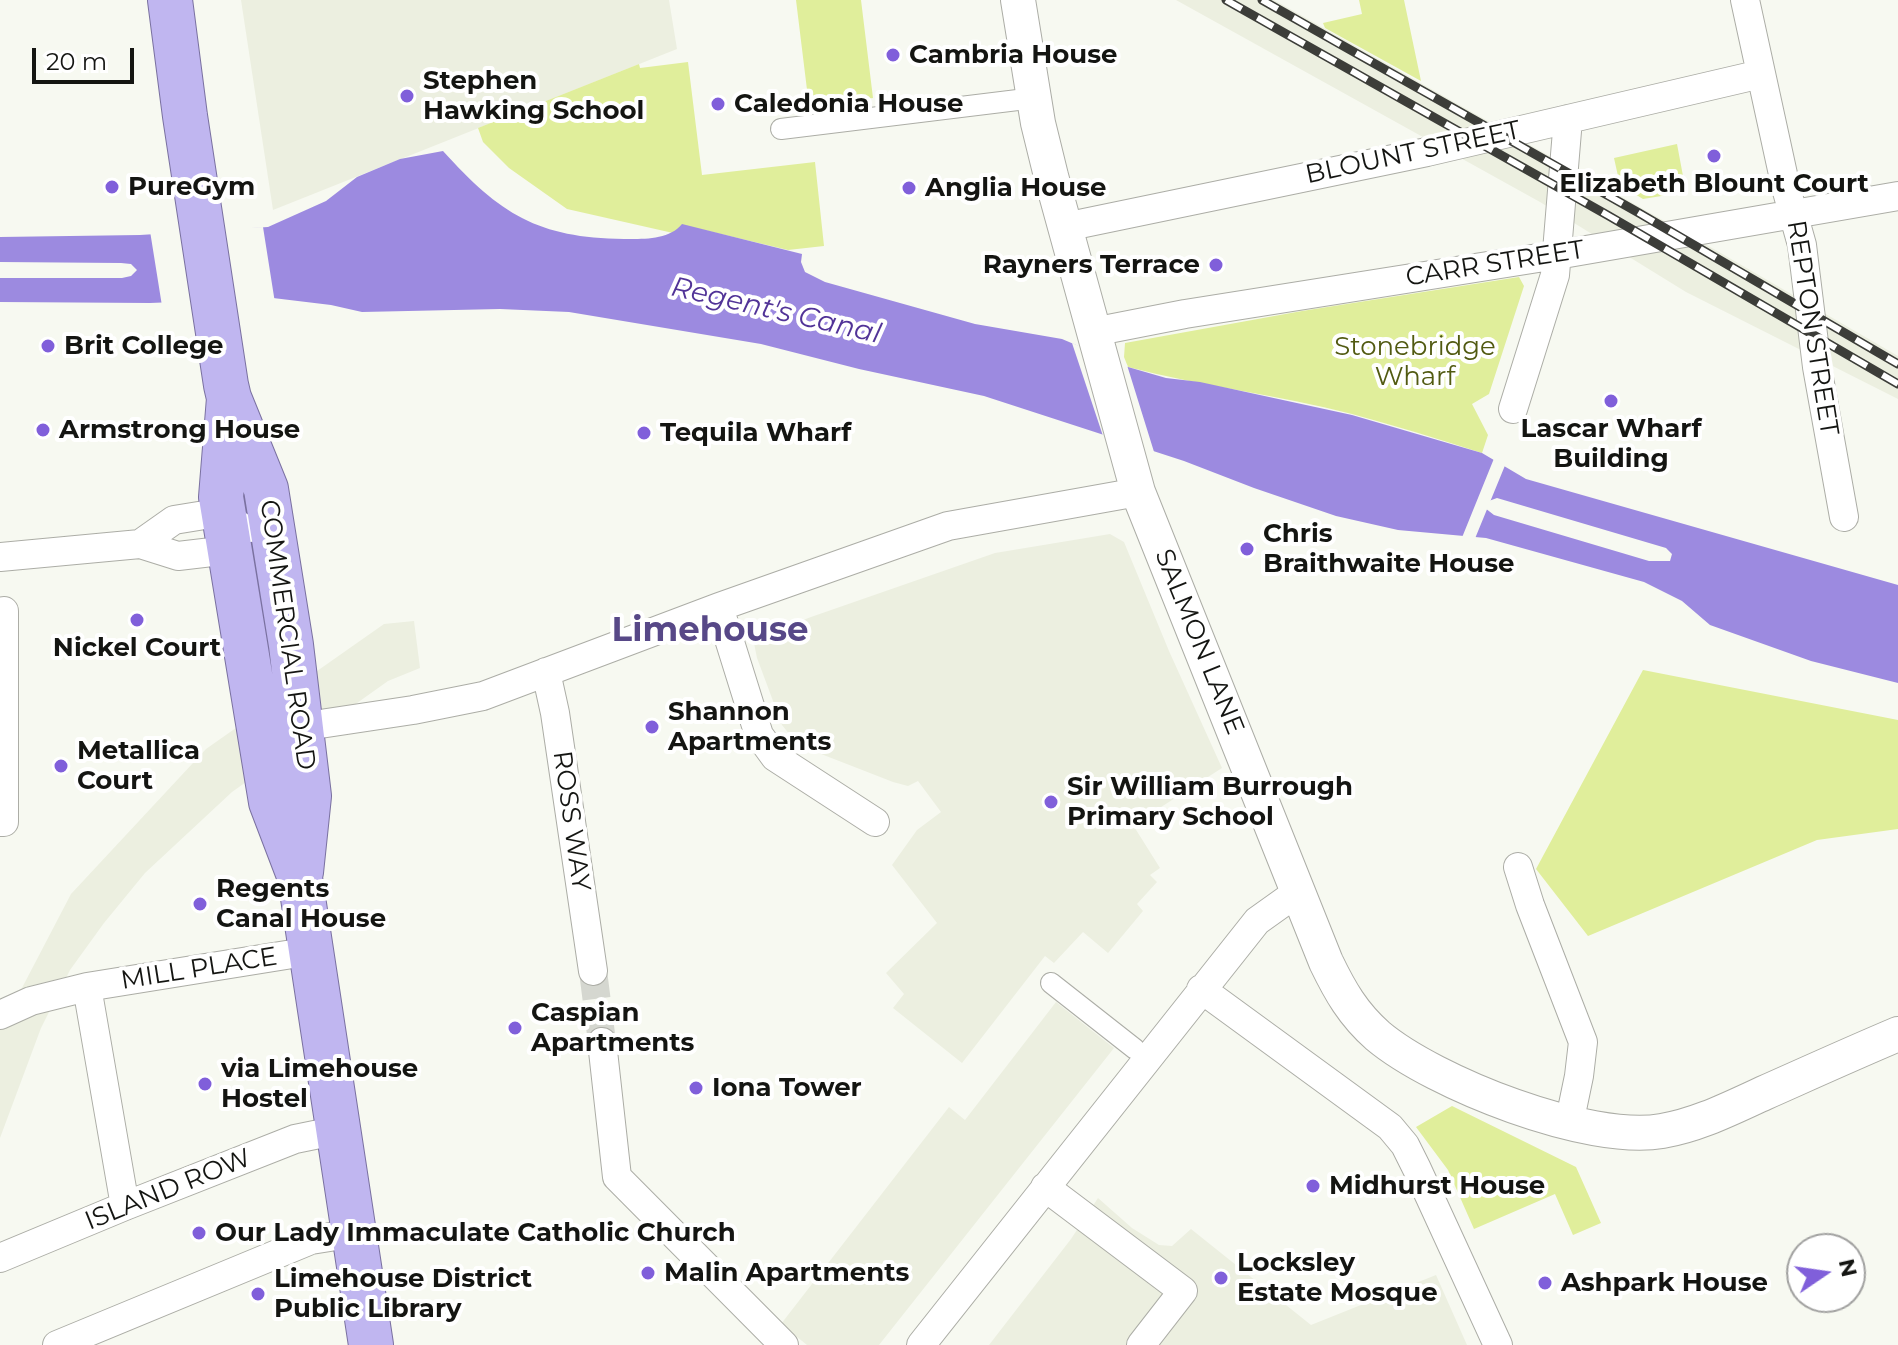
<!DOCTYPE html>
<style>
body{margin:0}
#map{position:relative;width:1898px;height:1345px;overflow:hidden;background:#f7f9f1;font-family:Montserrat,sans-serif}
canvas{display:block}
.north{position:absolute;left:1786px;top:1233px;width:80px;height:80px;box-sizing:border-box;background:#fff;border:2px solid #a1a1a0;border-radius:50%;rotate:77deg;font-size:22px;font-weight:700;line-height:32px;text-align:center;color:#141512}
.north::after{content:'';display:block;margin:auto;width:28px;height:36px;background:#805fda;clip-path:polygon(50% 0,100% 100%,50% 72%,0 100%)}
.scale{position:absolute;left:32px;top:48px;width:102px;height:36px;box-sizing:border-box;border:4px solid #141512;border-top:0;padding-left:10px;font-size:24px;line-height:28px;white-space:nowrap;color:#141512;-webkit-text-stroke:6px #fff;paint-order:stroke}
</style>
<div id="map">
<canvas width="1898" height="1345"></canvas>
<div class="north">N</div>
<div class="scale">20 m</div>
</div>
<script>
const g = document.querySelector('canvas').getContext('2d');
g.lineJoin = 'round';
function paint(path, color) {
  g.fillStyle = color;
  g.fill(path, 'evenodd');
}
function strokePath(path, color, width, dash) {
  g.strokeStyle = color;
  g.lineWidth = width;
  g.lineCap = dash ? 'butt' : 'round';
  g.setLineDash(dash || []);
  g.stroke(path);
}
function write(font, color, halo, rows, align = 'center') {
  g.font = font + ' Montserrat,sans-serif';
  g.lineWidth = 8;
  g.setLineDash([]);
  g.textBaseline = 'middle';
  g.strokeStyle = halo;
  g.fillStyle = color;
  for (const [text, x, y, turn = 0] of rows) {
    g.save();
    g.translate(x, y);
    g.rotate((+turn || 0) * Math.PI / 180);
    g.textAlign = isNaN(turn) ? turn : align;
    if (halo) g.strokeText(text, 0, 0);
    g.fillText(text, 0, 0);
    g.restore();
  }
}
const built = new Path2D(`
 M241 0H669L677 49 273 210Z
 M1176 0H1274L1719 252 1898 356V399L1686 292 1540 202Z
 M1110 534 1124 542 1169 651 1222 768 1133 825 1160 868 1150 875 1157 882 1137 904 1143 911 1108 953 1083 932 1054 963 1045 956 962 1063 893 1008 904 994 886 973 937 923 892 865 917 830 941 812 918 781 908 786 893 782 798 745 782 725 757 658 754 643 761 636 811 617 995 553Z
 M414 621 420 668 388 681 232 792 145 873 104 923 70 970 41 1028 0 1138V1030L71 894 206 749 384 624Z
 M1056 1002 1114 1048 879 1345H807L781 1324 949 1107 965 1120Z
 M1098 1198 1132 1228 1159 1245 1172 1246 1191 1229 1311 1325 1436 1275 1467 1345H989L1071 1239Z`);
const green = new Path2D(`
 M796 0H861L873 98 809 106Z
 M1359 0H1404L1421 81 1325 28 1323 23 1362 14Z
 M688 62 702 175 815 162 824 246 788 250 683 225 673 233 567 209 509 168 483 142 478 128 639 64 640 68Z
 M1677 144 1686 192 1643 199 1620 185 1614 158Z
 M1519 277 1524 286 1489 394 1472 404 1488 435 1482 453C1439 439 1396 426 1352 414 1278 395 1201 386 1128 367L1124 357 1125 343 1302 311Z
 M1643 670 1898 720V829L1817 840 1588 936 1536 869Z
 M1452 1106 1576 1167 1601 1223 1573 1235 1555 1194 1474 1229 1448 1170 1416 1127Z`);
const water = new Path2D(`
 M443 151C500 214 538 238 624 239 644 239 669 240 682 224L802 254 801 262 805 272 825 282 975 324 1062 339 1128 367 1166 378 1200 382 1352 415 1482 453 1526 479 1898 585V683L1811 661 1710 625 1682 601 1644 582 1486 538 1398 530 1336 516 1254 488 1184 461 984 396 859 369 761 344 569 312 500 309 362 312 331 305 273 298 150 303 0 302V278H122L131 276 137 270 131 264 121 263 0 262V237L140 235 268 227 326 201 357 177 400 159ZM1497 498 1666 548 1672 554 1670 561H1649L1494 515 1485 508 1486 502Z`);
const pier = new Path2D(`
 M263 227 275 303 162 306 150 231Z
 M1072 343 1127 365 1155 455 1104 439Z
 M1495 456 1506 463 1474 541 1461 540Z`);
const minorTunnel = new Path2D(`
 M593 971 602 1042`);
const pedestrian = new Path2D(`
 M781 129 1034 98
 M1051 983 1135 1049`);
const minor = new Path2D(`
 M1745 0 1786 188 1802 245 1817 367 1844 517
 M1065 227 1427 152 1761 74
 M1093 332 1185 314 1557 255 1898 196
 M1513 409 1555 275 1568 119
 M140 544 174 520 223 512 243 529 272 525
 M0 557 140 544 178 556 229 550
 M719 607 759 735 775 757 875 822
 M546 672 555 713 593 971
 M287 729 413 710 483 696 719 607 948 526 1138 492
 M0 822H4V611
 M1518 867 1530 905 1583 1042 1579 1076 1569 1124
 M1201 989 1390 1127 1405 1145 1417 1169 1498 1345
 M0 1015 31 1001 87 987
 M602 1042 617 1177 784 1345
 M1045 1187 1183 1291 1141 1345
 M125 1206 87 987 311 951
 M0 1258 125 1206 295 1139 339 1130
 M57 1345 311 1240 355 1233
 M921 1345 1257 921 1299 891`);
const tertiary = new Path2D(`
 M1018 0 1038 123 1051 176 1138 492 1326 962C1340 991 1353 1014 1378 1036 1434 1083 1589 1144 1662 1131 1698 1125 1731 1108 1764 1093 1809 1073 1853 1053 1898 1034`);
const trunk = new Path2D(`
 M170 0 185 116 226 385 229 398 266 489 291 645 309 796 301 872
 M229 398 221 497 271 802 300 878 371 1345`);
const rail = new Path2D(`
 M1226 0 1609 216 1898 384
 M1262 0 1639 213 1898 364`);
const markers = [
 [893,55,8,"#805fda"],
 [407,96,8,"#805fda"],
 [718,104,8,"#805fda"],
 [1714,156,8,"#805fda"],
 [112,187,8,"#805fda"],
 [909,188,8,"#805fda"],
 [1216,265,8,"#805fda"],
 [48,346,8,"#805fda"],
 [1611,401,8,"#805fda"],
 [43,430,8,"#805fda"],
 [644,433,8,"#805fda"],
 [1247,549,8,"#805fda"],
 [137,620,8,"#805fda"],
 [652,727,8,"#805fda"],
 [61,766,8,"#805fda"],
 [1051,802,8,"#805fda"],
 [200,904,8,"#805fda"],
 [515,1028,8,"#805fda"],
 [205,1084,8,"#805fda"],
 [696,1088,8,"#805fda"],
 [1313,1186,8,"#805fda"],
 [199,1233,8,"#805fda"],
 [648,1273,8,"#805fda"],
 [1221,1278,8,"#805fda"],
 [1545,1283,8,"#805fda"],
 [258,1294,8,"#805fda"]
];
const poiNames = [
 ["Cambria House",909,55],
 ["Stephen",423,81],
 ["Hawking School",423,111],
 ["Caledonia House",734,104],
 ["Elizabeth Blount Court",1714,184,"center"],
 ["PureGym",128,187],
 ["Anglia House",925,188],
 ["Rayners Terrace",1200,265,"right"],
 ["Brit College",64,346],
 ["Lascar Wharf",1611,429,"center"],
 ["Building",1611,459,"center"],
 ["Armstrong House",59,430],
 ["Tequila Wharf",660,433],
 ["Chris",1263,534],
 ["Braithwaite House",1263,564],
 ["Nickel Court",137,648,"center"],
 ["Shannon",668,712],
 ["Apartments",668,742],
 ["Metallica",77,751],
 ["Court",77,781],
 ["Sir William Burrough",1067,787],
 ["Primary School",1067,817],
 ["Regents",216,889],
 ["Canal House",216,919],
 ["Caspian",531,1013],
 ["Apartments",531,1043],
 ["via Limehouse",221,1069],
 ["Hostel",221,1099],
 ["Iona Tower",712,1088],
 ["Midhurst House",1329,1186],
 ["Our Lady Immaculate Catholic Church",215,1233],
 ["Locksley",1237,1263],
 ["Estate Mosque",1237,1293],
 ["Malin Apartments",664,1273],
 ["Limehouse District",274,1279],
 ["Public Library",274,1309],
 ["Ashpark House",1561,1283]
];
const streetNames = [
 ["BLOUNT STREET",1413,153,-12],
 ["CARR STREET",1495,264,-9],
 ["REPTON STREET",1812,328,81],
 ["COMMERCIAL ROAD",287,635,82],
 ["SALMON LANE",1199,642,68],
 ["ROSS WAY",571,821,82],
 ["MILL PLACE",199,969,-9],
 ["ISLAND ROW",168,1190,-22]
];
const parkNames = [
 ["Stonebridge",1415,347],
 ["Wharf",1415,377]
];
const waterNames = [
 ["Regent's Canal",776,311,13]
];
const districtNames = [
 ["Limehouse",710,631]
];
paint(built, '#ecefe0');
paint(green, '#e0ee9b');
paint(water, '#9c8ae0');
paint(pier, '#f7f9f1');
strokePath(minorTunnel, '#d5d7d0', 28, [28, 14]);
strokePath(pedestrian, '#acada6', 22);
strokePath(minor, '#acada6', 30);
strokePath(tertiary, '#acada6', 36);
strokePath(trunk, '#7a71a0', 46);
strokePath(pedestrian, '#fff', 20);
strokePath(minor, '#fff', 28);
strokePath(tertiary, '#fff', 34);
strokePath(trunk, '#c0b6f0', 44);
strokePath(rail, '#3c3d39', 9);
strokePath(rail, '#fff', 6, [18]);
for (const [x, y, r, color] of markers) {
  const dot = new Path2D();
  dot.arc(x, y, r, 0, 2 * Math.PI);
  g.fillStyle = color;
  g.fill(dot);
  strokePath(dot, '#fff', 3);
}
write('bold 26px', '#141512', '#fff', poiNames, 'left');
write('26px', '#141512', '#fff', streetNames);
write('26px', '#515a11', '#fff', parkNames);
write('italic 28px', '#513397', '#fff', waterNames);
write('bold 34px', '#574887', '#fff', districtNames);
</script>
